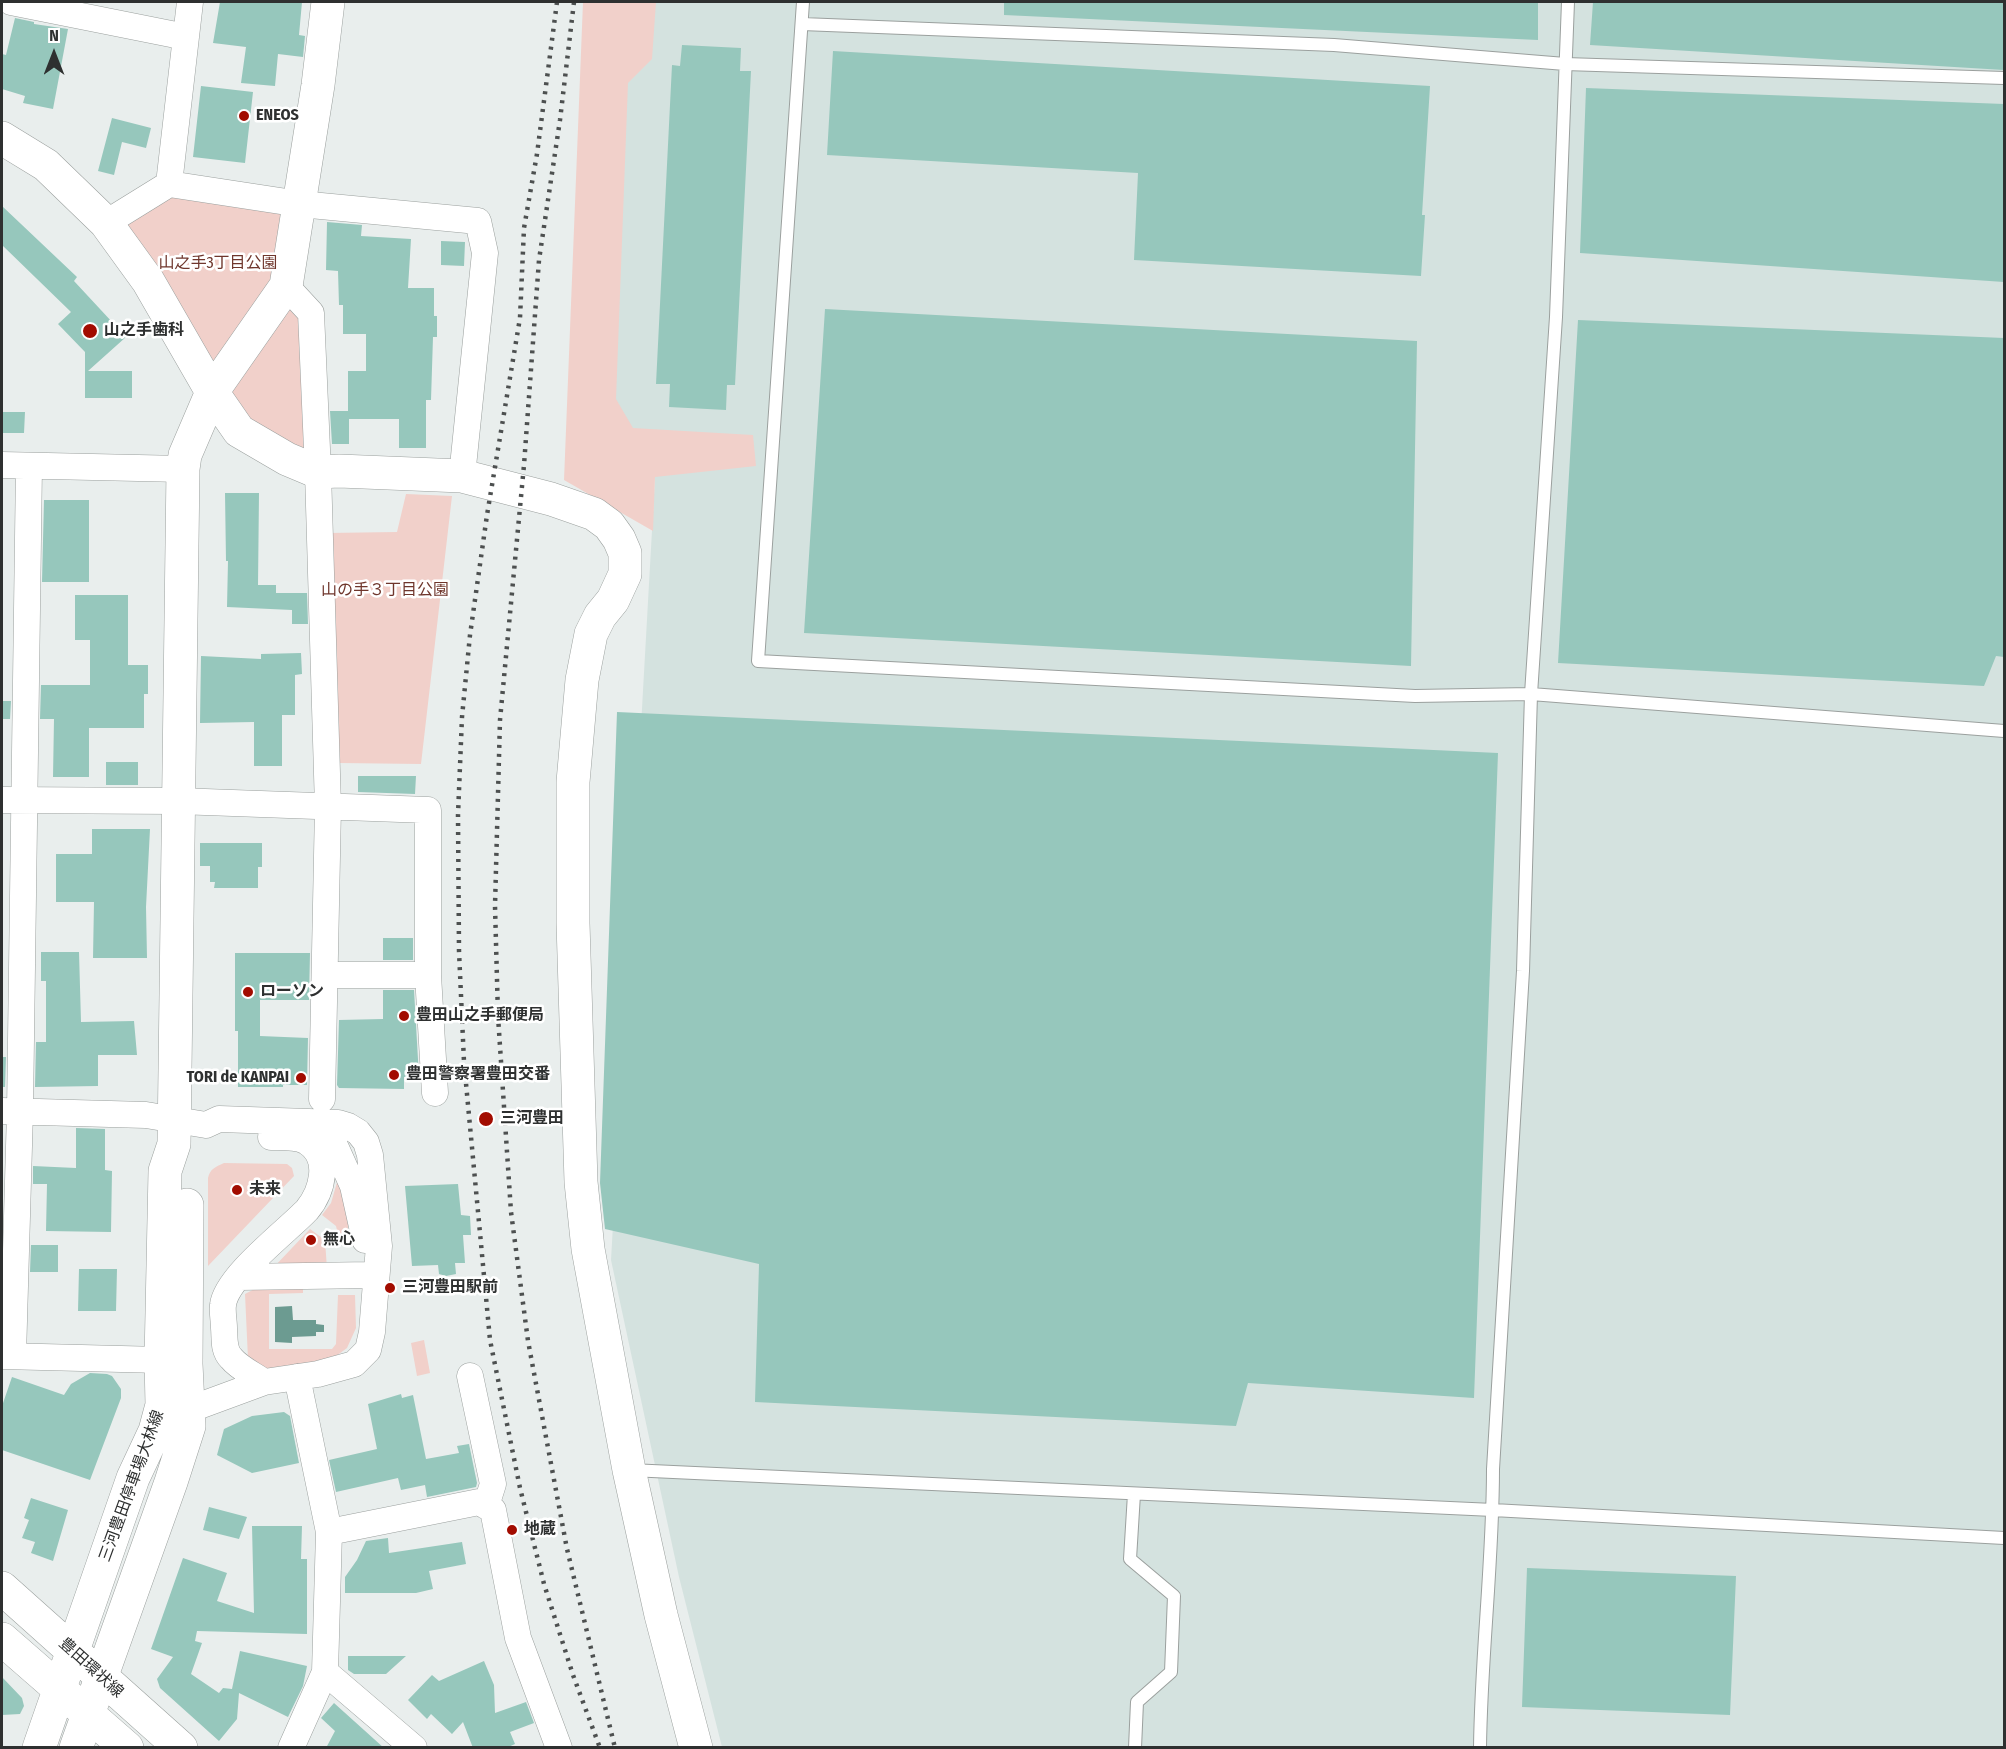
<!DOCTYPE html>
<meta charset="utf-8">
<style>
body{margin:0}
#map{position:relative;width:2006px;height:1749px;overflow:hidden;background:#e9eeed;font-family:"Fira Sans Condensed",sans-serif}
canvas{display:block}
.frame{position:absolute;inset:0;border:3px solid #2e3030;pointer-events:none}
.north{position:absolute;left:24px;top:24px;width:60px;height:60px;-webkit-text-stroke:4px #fff;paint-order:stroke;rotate:0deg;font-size:16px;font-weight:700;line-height:24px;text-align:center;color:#2e3030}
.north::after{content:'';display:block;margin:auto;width:21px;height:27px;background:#2e3030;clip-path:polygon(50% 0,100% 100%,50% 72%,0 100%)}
</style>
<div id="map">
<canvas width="2006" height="1749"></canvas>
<div class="frame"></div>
<div class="north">N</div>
</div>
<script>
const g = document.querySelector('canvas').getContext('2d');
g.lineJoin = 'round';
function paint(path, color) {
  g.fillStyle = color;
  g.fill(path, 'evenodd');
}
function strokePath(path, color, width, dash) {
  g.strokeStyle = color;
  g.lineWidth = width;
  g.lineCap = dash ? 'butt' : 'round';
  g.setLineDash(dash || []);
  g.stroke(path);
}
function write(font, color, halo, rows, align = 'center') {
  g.font = font + ' "Fira Sans Condensed","Noto Sans JP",sans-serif';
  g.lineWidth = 5;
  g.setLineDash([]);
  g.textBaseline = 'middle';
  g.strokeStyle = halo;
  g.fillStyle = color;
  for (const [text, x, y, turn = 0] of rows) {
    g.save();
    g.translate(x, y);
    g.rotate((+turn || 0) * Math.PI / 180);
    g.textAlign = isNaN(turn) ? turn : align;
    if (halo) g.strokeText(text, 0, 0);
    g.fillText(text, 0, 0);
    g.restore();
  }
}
const built = new Path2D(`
 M611 2H2004V1747H722L679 1577 611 1260 655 477 569 459Z`);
const green = new Path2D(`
 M583 2H656L652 59 628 83 616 399 633 428 753 435 756 466 655 477 653 531 564 480Z
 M171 196 293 212 302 317 310 458 248 425 120 228Z
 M406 494 452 496 421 764 339 763 327 533 397 532Z
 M224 1163 287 1164 292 1168 294 1176 208 1266V1178C210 1169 215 1167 224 1163Z
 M338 1179 348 1210V1234H338L336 1226 322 1215 331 1203Z
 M310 1229 325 1240 327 1269H272Z
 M303 1283V1293L269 1294V1349H332L336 1344 338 1295H355L356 1328 347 1348 328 1362 264 1369 248 1359 245 1294 264 1284Z
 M424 1340 430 1373 417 1376 411 1343Z`);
const water = new Path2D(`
 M292 1306 293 1320H316V1324L324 1325V1332H316V1336L292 1337V1343L275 1342V1307Z`);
const building = new Path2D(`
 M220 2H302L299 35 305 36 303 57 278 54 275 86 241 83 246 47 213 43Z
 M1004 2H1538V40L1004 15Z
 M1593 2H2004V70L1590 45Z
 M15 18 34 22V24L68 29 53 109 23 103 25 96 2 89V54L6 55Z
 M682 45 741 48 740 71H751L735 385H727L726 410 669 407 670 384H656L672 65 680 66Z
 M833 51 1430 86 1422 215H1425L1421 276 1134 260 1138 173 827 155Z
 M201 86 253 92 245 163 193 157Z
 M1586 88 2004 104V282L1580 253Z
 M112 118 151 128 146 148 122 142 114 175 98 171Z
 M2 206 77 277 74 281 126 337 88 371H132V398H85V352L58 324 71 312 2 245Z
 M327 222 362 225 361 236 411 239 408 288H434V316H437V337H433L431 400H426V448H399V419H349V444H332L330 411H348V371H366V334H343V305H339L338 271 326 270Z
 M441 241 465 242 464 266 441 265Z
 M825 309 1417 341 1411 666 804 633Z
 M1578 320 2004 338V657L1996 656 1984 686 1558 663Z
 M2 412H25L24 433H2Z
 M225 493H259L258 585H276V593H307L308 624H292V610L227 607 228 561H226Z
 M44 500H89V582H42Z
 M75 595H128V665H148V694H144V728H89V777H53L54 719H40L41 685H90V640H75Z
 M301 653 302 674 295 675V715H282V766H254V722L200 723 201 656 261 659V654Z
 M2 701H11L10 719H2Z
 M617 712 1498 753 1474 1398 1248 1383 1236 1426 755 1402 759 1264 605 1229 600 1183Z
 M106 762H138V785H106Z
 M358 776H416L415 794 358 792Z
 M92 829H150L146 907 147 958H93L94 902H56V854H92Z
 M200 843H262V867H258V888H214L215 882H210V866H200Z
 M383 938H413V960H383Z
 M41 952H79L81 1022 134 1021 137 1055H98V1086L35 1087 36 1042H46V981H41Z
 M235 953H310L309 1000H260V1036L308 1038 307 1085H283V1087H238V1031H235Z
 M383 990H414L419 1077H404V1089L339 1088 337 1085 339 1020 383 1019Z
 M2 1057H6L5 1087H2Z
 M76 1128 105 1129V1170L112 1171 111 1232 46 1231 47 1184H33V1166L76 1168Z
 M458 1184 461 1215 470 1216 471 1235H463L465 1263H455L456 1274 446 1276 439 1274 438 1265 412 1266 405 1186Z
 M31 1245H58V1272H30Z
 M79 1269H117L116 1311H78Z
 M90 1373 107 1374 112 1376 121 1389V1398L90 1480 2 1450V1406L12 1377 64 1395 71 1384Z
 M401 1394 402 1398 413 1395 426 1459 459 1453 457 1446 469 1444 477 1483 476 1487 427 1497 425 1485 401 1490 398 1478 336 1492 329 1460 377 1449 368 1404Z
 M284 1412 290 1416 299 1463 252 1473 217 1455 224 1429 252 1416Z
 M31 1498 68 1510 53 1561 31 1553 35 1542 22 1538 29 1520 24 1518Z
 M209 1507 247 1517 239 1539 203 1530Z
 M252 1526H302L301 1559H307V1634L197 1631 195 1641 202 1643 191 1674 219 1693 223 1688 232 1689 240 1651 307 1666 303 1686 288 1717 239 1693 237 1719 219 1741 160 1688 157 1679 173 1657 151 1649 183 1558 227 1573 217 1601 254 1613Z
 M388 1538 389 1553 462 1542 466 1564 429 1571 433 1589 416 1593H345V1577L357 1560 366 1541Z
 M1527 1568 1736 1576 1730 1715 1522 1707Z
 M348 1656H406L386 1674H354L348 1670Z
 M484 1661 494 1685 495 1713 526 1702 534 1723 510 1732 515 1744 506 1748H473L463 1722 452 1734 431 1714 427 1719 408 1700 432 1675 439 1681Z
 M2 1677 22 1698 24 1706 20 1714 2 1715Z
 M334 1703 384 1748H326L335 1731 321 1718Z`);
const lane = new Path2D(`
 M803 2 758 661 1415 696 1531 694 2004 731
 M802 24 1334 45 1565 64 2004 78
 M630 1470 1493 1510 2004 1538
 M1134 1494 1130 1559 1174 1596 1171 1672 1137 1702 1135 1748
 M1480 1748C1481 1655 1493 1562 1493 1469L1523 971 1531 694 1556 317 1568 2`);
const street = new Path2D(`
 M11 2 186 37
 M169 184 190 2
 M106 223 169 184 300 204 478 221 485 253 462 476
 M286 286 311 313 318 472 328 807 322 1099
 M2 465 183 469
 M2 800 177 801 428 810V975L435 1093
 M326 975H428
 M2 1111 146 1115 206 1125 219 1119 338 1123 348 1126 358 1132 366 1142 370 1155 379 1246 372 1332 368 1350 354 1364 318 1374 264 1382 188 1410
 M308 1123 331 1137 353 1186 365 1240
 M239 1277 371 1275
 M2 1356 161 1360
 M13 1356 20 1111 29 466
 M470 1376 493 1484 486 1506
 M264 1382C254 1375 239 1368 231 1358 223 1350 225 1339 224 1328 224 1321 222 1312 223 1305 226 1277 287 1231 307 1210 322 1192 332 1157 307 1142 298 1136 281 1137 271 1137
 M329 1532 479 1502 493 1510 518 1638 559 1748
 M325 1672 414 1748
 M291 1748 325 1672 329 1532 297 1377`);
const secondary = new Path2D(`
 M2 138 46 165 106 223 148 281 212 392 239 431 287 459 318 472 339 471 462 476 551 499 594 514 609 525 619 539 625 553V574L613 600 600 616 591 634 582 680 573 782V923L581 1182 588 1249 629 1470 661 1615 696 1748
 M2 1588 181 1748
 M2 1639 127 1748
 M39 1748 133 1478 155 1431 162 1405 161 1360 165 1171 174 1144 183 469 185 455 212 392 286 286 318 85 328 2
 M76 1748 171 1482 189 1426 186 1364 187 1205`);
const rail = new Path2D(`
 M557 2 537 154 524 228 520 318 487 515 470 635 462 717 458 815 459 951 464 1062 490 1340 520 1488 544 1584 573 1675 600 1748
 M574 2 560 120 539 260 524 465 500 720 495 906 498 1016 511 1212 528 1341 567 1549 615 1748`);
const markers = [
 [244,116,6,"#a20c00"],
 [90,331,8,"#a20c00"],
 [248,992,6,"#a20c00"],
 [404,1016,6,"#a20c00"],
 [394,1075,6,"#a20c00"],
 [301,1078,6,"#a20c00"],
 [486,1119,8,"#a20c00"],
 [237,1190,6,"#a20c00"],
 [311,1240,6,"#a20c00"],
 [390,1288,6,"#a20c00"],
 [512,1530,6,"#a20c00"]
];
const poiNames = [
 ["ENEOS",256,116],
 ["山之手歯科",104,331],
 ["ローソン",260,992],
 ["豊田山之手郵便局",416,1016],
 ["豊田警察署豊田交番",406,1075],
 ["TORI de KANPAI",289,1078,"right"],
 ["三河豊田",500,1119],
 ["未来",249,1190],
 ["無心",323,1240],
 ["三河豊田駅前",402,1288],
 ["地蔵",524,1530]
];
const parkNames = [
 ["山之手3丁目公園",218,264],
 ["山の手３丁目公園",385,591]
];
const streetNames = [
 ["三河豊田停車場大林線",132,1486,-70],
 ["豊田環状線",91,1668,42]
];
paint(built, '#d4e2df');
paint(green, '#f1d0ca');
paint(water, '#6c9b91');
paint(building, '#96c7bc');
strokePath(lane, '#9ba09e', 14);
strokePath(street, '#9ba09e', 27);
strokePath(secondary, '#9ba09e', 34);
strokePath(lane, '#fff', 12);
strokePath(street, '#fff', 26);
strokePath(secondary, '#fff', 33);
strokePath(rail, '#4d5050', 4.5, [3, 6]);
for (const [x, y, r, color] of markers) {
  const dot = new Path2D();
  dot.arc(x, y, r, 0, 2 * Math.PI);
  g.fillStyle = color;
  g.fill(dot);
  strokePath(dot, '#fff', 2);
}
write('bold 16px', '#2e3030', '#fff', poiNames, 'left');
write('16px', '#6f362c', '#fff', parkNames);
write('16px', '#2e3030', '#fff', streetNames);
</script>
